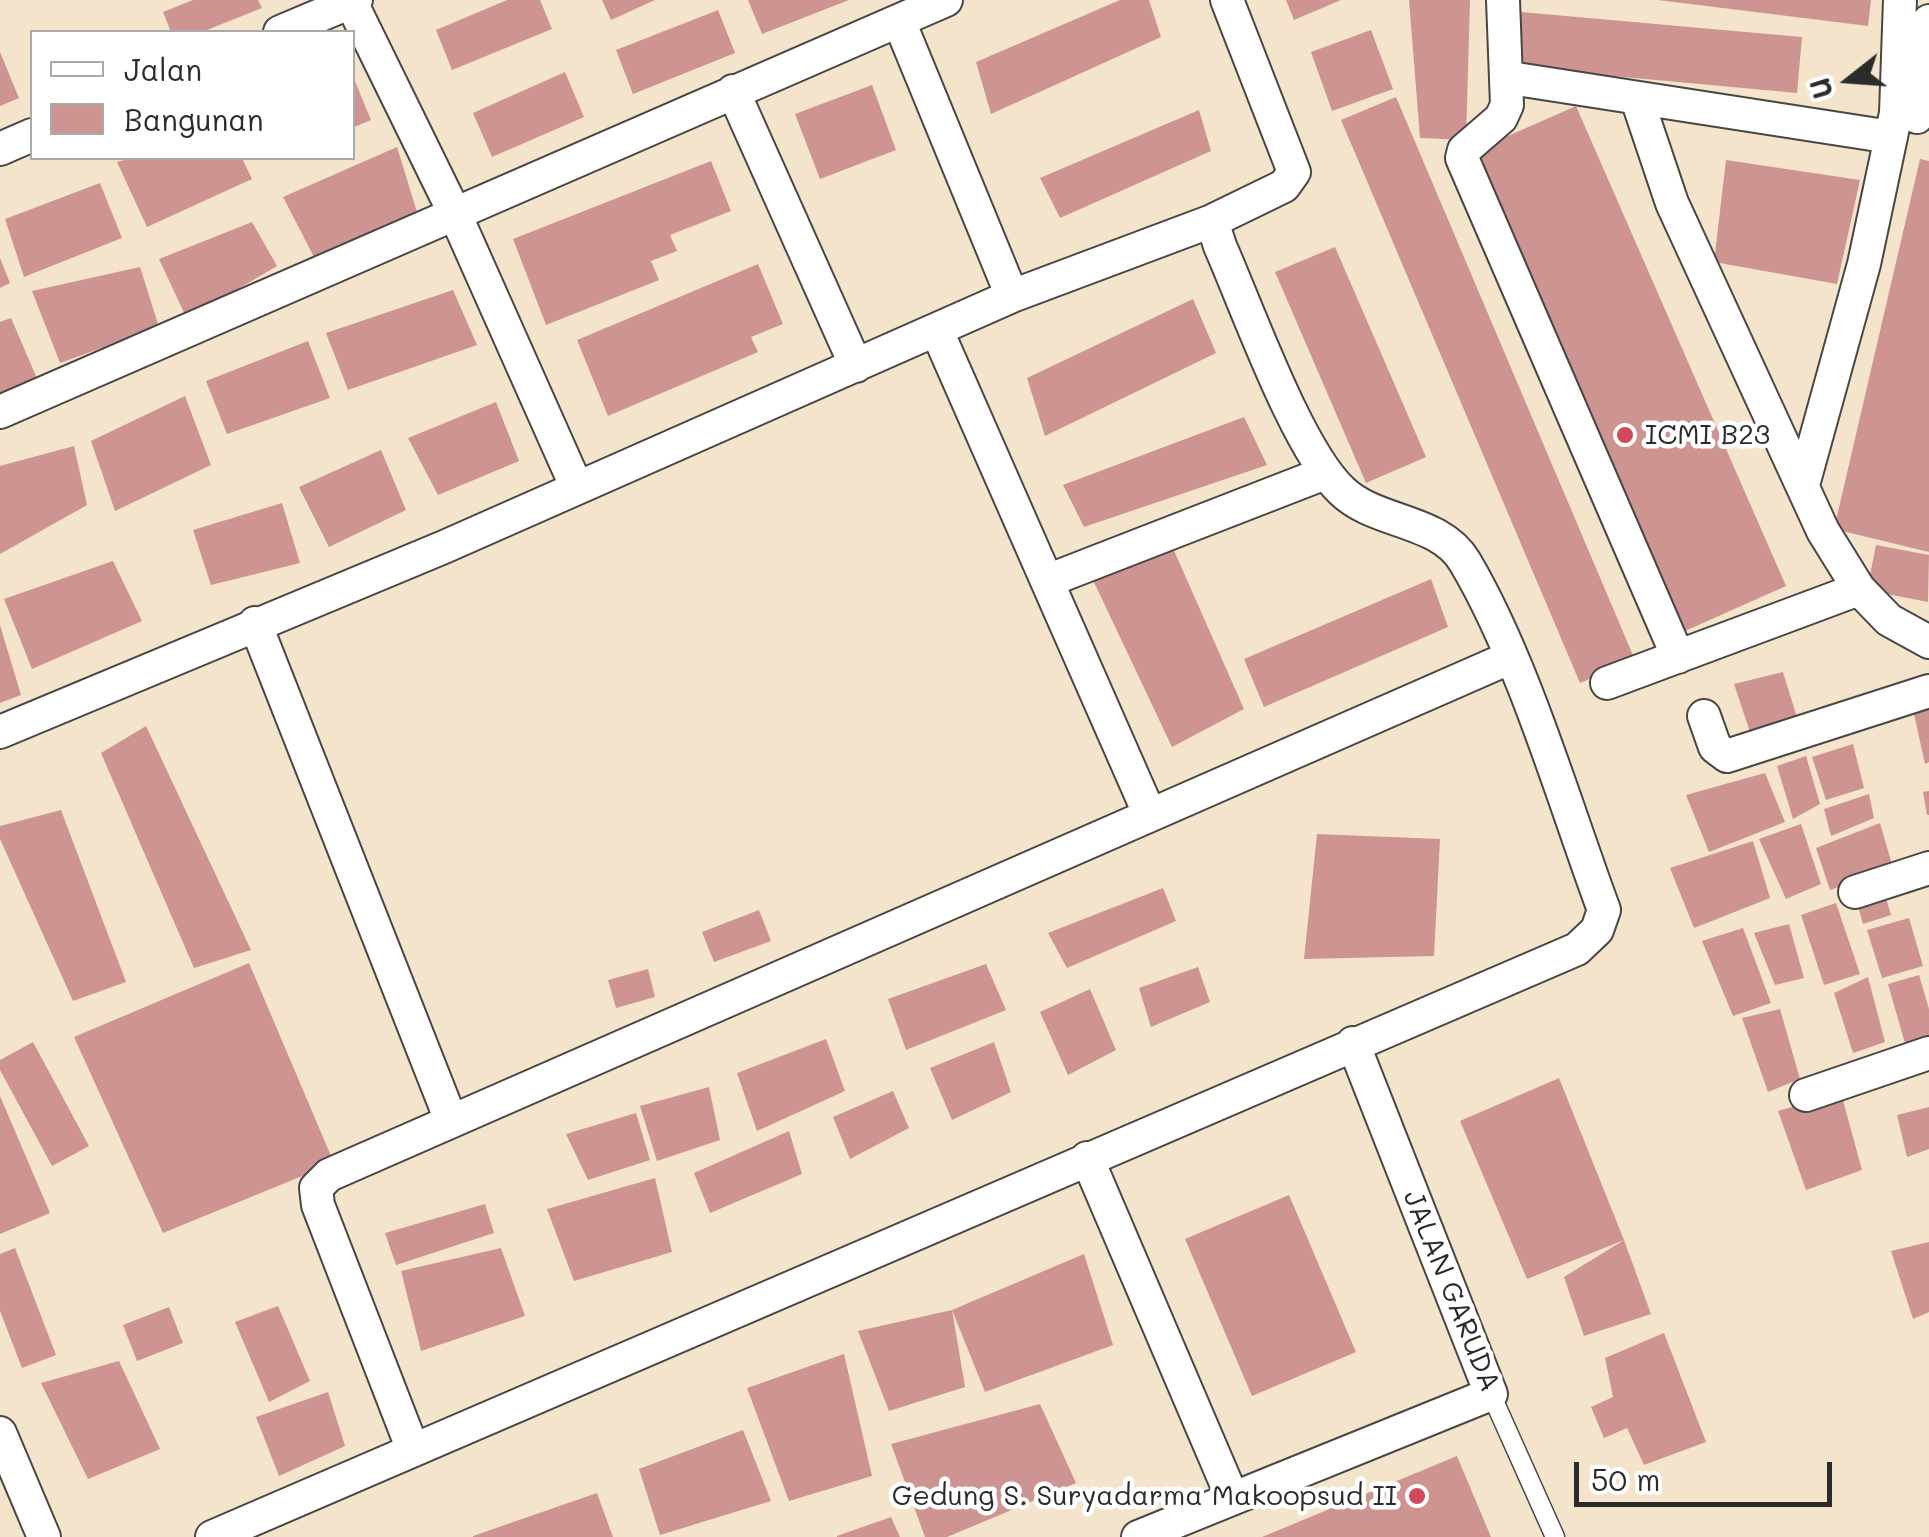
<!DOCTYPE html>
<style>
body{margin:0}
#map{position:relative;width:1929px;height:1537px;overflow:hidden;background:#f4e4cb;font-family:Mali,sans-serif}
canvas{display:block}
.legend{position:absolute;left:30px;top:30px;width:325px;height:130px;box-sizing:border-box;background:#fff;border:2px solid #aaa;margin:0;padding:12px 18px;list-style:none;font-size:30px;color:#2b2b2b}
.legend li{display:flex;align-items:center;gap:20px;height:50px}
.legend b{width:50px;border:2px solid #aaa}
.north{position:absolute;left:1799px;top:30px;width:100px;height:100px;-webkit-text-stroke:8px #fff;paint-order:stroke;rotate:253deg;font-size:28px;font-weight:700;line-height:40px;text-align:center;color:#2b2b2b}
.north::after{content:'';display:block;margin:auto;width:35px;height:45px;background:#2b2b2b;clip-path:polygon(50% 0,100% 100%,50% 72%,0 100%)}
.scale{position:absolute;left:1574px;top:1462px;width:258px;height:45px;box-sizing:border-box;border:5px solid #2b2b2b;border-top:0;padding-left:12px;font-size:30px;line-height:35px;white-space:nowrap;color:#2b2b2b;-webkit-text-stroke:8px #fff;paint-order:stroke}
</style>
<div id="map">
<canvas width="1929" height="1537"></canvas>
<ul class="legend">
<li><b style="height:12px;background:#fff"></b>Jalan</li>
<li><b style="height:28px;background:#ce9491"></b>Bangunan</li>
</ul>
<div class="north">U</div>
<div class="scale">50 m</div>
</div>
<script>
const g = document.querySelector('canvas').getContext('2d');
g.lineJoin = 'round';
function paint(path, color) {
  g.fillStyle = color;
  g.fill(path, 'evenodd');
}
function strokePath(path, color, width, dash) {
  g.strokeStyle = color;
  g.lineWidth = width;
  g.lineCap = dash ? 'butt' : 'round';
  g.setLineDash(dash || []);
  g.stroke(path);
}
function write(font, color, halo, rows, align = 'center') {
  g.font = font + ' Mali,sans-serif';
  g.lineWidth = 9;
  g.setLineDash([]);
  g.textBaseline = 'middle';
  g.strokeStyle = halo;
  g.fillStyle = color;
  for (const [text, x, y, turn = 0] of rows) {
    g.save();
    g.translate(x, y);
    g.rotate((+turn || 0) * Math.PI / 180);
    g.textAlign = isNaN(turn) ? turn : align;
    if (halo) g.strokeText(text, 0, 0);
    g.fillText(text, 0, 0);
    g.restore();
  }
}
const building = new Path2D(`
 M193 0H258L262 8 202 32H171L163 12Z
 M507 0H540L552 29 452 70 436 30Z
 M602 0H655L611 20Z
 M748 0H849L762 34Z
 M1120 0H1149L1161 37 991 114 976 62Z
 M1286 0H1341L1294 20Z
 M1409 0H1470L1466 140 1420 138Z
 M1658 0H1871L1868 26Z
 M718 10 735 53 633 94 616 50Z
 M1521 12 1802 37 1797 93 1515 67Z
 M1371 30 1393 89 1332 111 1311 52Z
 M0 52 19 98 0 106Z
 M565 72 584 117 492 157 473 113Z
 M352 74 371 120 352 128Z
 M872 85 896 150 820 179 795 114Z
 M1396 97 1635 660 1580 683 1341 120Z
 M1576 106 1786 586 1676 635 1465 155Z
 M1199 110 1211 151 1060 218 1040 178Z
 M397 147 417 212 314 257 283 197Z
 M132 158H242L252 179 147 227 117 162Z
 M1920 159 1929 161V552L1834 529Z
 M1726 160 1860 180 1837 284 1714 262Z
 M711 161 731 211 670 235 677 251 651 261 659 280 546 325 513 239Z
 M100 183 122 238 24 277 5 219Z
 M252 222 277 266 187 319 159 259Z
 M1335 247 1426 457 1366 483 1275 272Z
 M0 258 10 283 0 288Z
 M758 264 783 324 751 337 758 352 608 416 577 340Z
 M140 267 159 327 60 363 32 291Z
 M453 290 477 345 348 390 326 333Z
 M1193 299 1216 353 1045 436 1027 378Z
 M11 318 39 383 0 396V322Z
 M308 341 330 398 227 434 206 381Z
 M185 396 211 465 115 511 91 441Z
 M496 402 519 461 438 495 408 438Z
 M1244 417 1267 465 1084 527 1063 485Z
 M74 446 87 505 0 554V466Z
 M381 450 406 510 329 547 299 487Z
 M282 503 300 563 211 585 193 530Z
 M1168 537 1244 709 1172 747 1092 578Z
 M1876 545 1929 555 1928 602 1867 590Z
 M113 561 142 621 32 669 4 599Z
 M1431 579 1448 627 1264 707 1244 659Z
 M0 625 21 695 0 703Z
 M1783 672 1800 727 1752 738 1734 684Z
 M1929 708V762L1925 764 1914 714Z
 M146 726 251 950 194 968 101 753Z
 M1853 744 1864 788 1826 800 1812 757Z
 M1806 756 1820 804 1793 819 1777 766Z
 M1765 773 1785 822 1709 852 1686 795Z
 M1929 791V815H1927L1923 792Z
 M1869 794 1874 818 1831 836 1824 809Z
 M61 810 126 982 73 1001 0 839V826Z
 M1880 823 1893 868 1830 890 1816 848Z
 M1801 824 1821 884 1786 899 1759 839Z
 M1317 834 1440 839 1434 956 1304 959Z
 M1753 841 1770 898 1694 928 1670 868Z
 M1163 888 1176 921 1067 968 1048 933Z
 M1885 895 1891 915 1863 924 1857 903Z
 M1836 903 1860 974 1824 985 1801 915Z
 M759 910 771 941 714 962 702 932Z
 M1909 918 1923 966 1882 978 1867 930Z
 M1789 924 1804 978 1775 985 1754 933Z
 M1743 928 1771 1003 1733 1016 1702 941Z
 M249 963 334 1163 163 1233 74 1037Z
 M986 964 1006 1010 906 1050 888 999Z
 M1198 967 1210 1002 1151 1027 1139 988Z
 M648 969 655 997 616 1008 608 980Z
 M1919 975 1929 1009V1048L1908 1054 1888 984Z
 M1868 977 1885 1042 1853 1053 1834 993Z
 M1090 989 1116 1050 1068 1075 1040 1012Z
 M1780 1009 1800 1079 1768 1092 1742 1018Z
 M826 1039 845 1091 757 1131 737 1073Z
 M33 1042 89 1146 52 1166 0 1070V1060Z
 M994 1042 1011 1092 952 1120 930 1068Z
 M1559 1078 1624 1240 1527 1279 1460 1121Z
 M709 1087 720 1140 657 1161 640 1106Z
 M893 1091 909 1128 850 1159 833 1117Z
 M1841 1093 1862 1170 1806 1190 1778 1111Z
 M0 1096 50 1213 0 1234Z
 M1929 1107V1149L1907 1157 1897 1115Z
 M636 1113 650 1160 588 1180 566 1134Z
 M789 1131 802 1174 710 1213 694 1173Z
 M655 1178 672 1252 574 1281 547 1209Z
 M1289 1195 1356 1352 1252 1396 1185 1239Z
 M485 1204 494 1233 396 1265 385 1233Z
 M1624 1240 1651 1314 1584 1336 1564 1277Z
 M1929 1242V1312L1913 1319 1891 1251Z
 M15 1248 56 1355 22 1368 0 1311V1254Z
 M501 1248 525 1316 421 1351 401 1271Z
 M1084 1254 1113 1345 985 1392 952 1310Z
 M278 1306 310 1381 269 1402 235 1322Z
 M169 1307 183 1343 137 1361 123 1325Z
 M952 1310 965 1387 889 1411 858 1331Z
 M1664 1333 1706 1442 1644 1465 1627 1428 1604 1438 1591 1407 1613 1397 1605 1358Z
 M844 1354 872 1476 789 1501 747 1388Z
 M119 1361 160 1449 88 1479 41 1383Z
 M328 1392 345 1446 279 1476 256 1417Z
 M1040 1404 1076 1483 947 1537H925L891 1444Z
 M743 1430 771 1501 660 1535 639 1469Z
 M1457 1456 1491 1537H1262Z
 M597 1493 613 1537H473V1536Z
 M891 1517 900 1537H837V1536Z`);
const lane = new Path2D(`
 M1491 1394 1555 1537`);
const street = new Path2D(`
 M1503 0 1507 105 1501 118 1464 150 1462 158 1678 657
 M351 2 455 214 577 488
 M899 21 1012 296
 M280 32 356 0
 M1510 78 1891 137
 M733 91 856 366
 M1637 99 1672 203 1823 531 1859 589 1889 620 1929 642
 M1917 117 1929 21
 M0 149 32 135
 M937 331 1149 813
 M0 412 946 0
 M1803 485 1864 264 1896 113 1900 0
 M1047 581 1325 473
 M255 623 450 1118
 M1607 683 1859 589
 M1704 716 1715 747 1727 756 1929 691
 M0 732 444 547 1012 296 1212 221
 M1855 892 1929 868
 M1806 1095 1929 1053
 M1087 1158 1232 1497
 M0 1433 44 1537
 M413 1450 318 1205 316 1188 329 1175 1509 658
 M212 1537 1577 949 1597 930 1604 910C1564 802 1523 660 1465 562 1440 519 1376 524 1342 491 1297 449 1247 307 1220 246L1212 221 1284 186 1294 172 1227 0
 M1138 1537 1491 1394 1353 1043`);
const markers = [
 [1625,435,10,"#d1495b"],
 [1417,1496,10,"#d1495b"]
];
const poiNames = [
 ["ICMI B23",1645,435],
 ["Gedung S. Suryadarma Makoopsud II",1397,1496,"right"]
];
const streetNames = [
 ["JALAN GARUDA",1451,1291,68]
];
paint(building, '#ce9491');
strokePath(lane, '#494743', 21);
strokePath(street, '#494743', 36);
strokePath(lane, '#fff', 18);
strokePath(street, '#fff', 32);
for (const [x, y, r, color] of markers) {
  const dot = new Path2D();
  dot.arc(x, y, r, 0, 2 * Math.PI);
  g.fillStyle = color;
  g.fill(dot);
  strokePath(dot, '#fff', 4);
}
write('28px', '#2b2b2b', '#fff', poiNames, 'left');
write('28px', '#2b2b2b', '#fff', streetNames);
</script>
